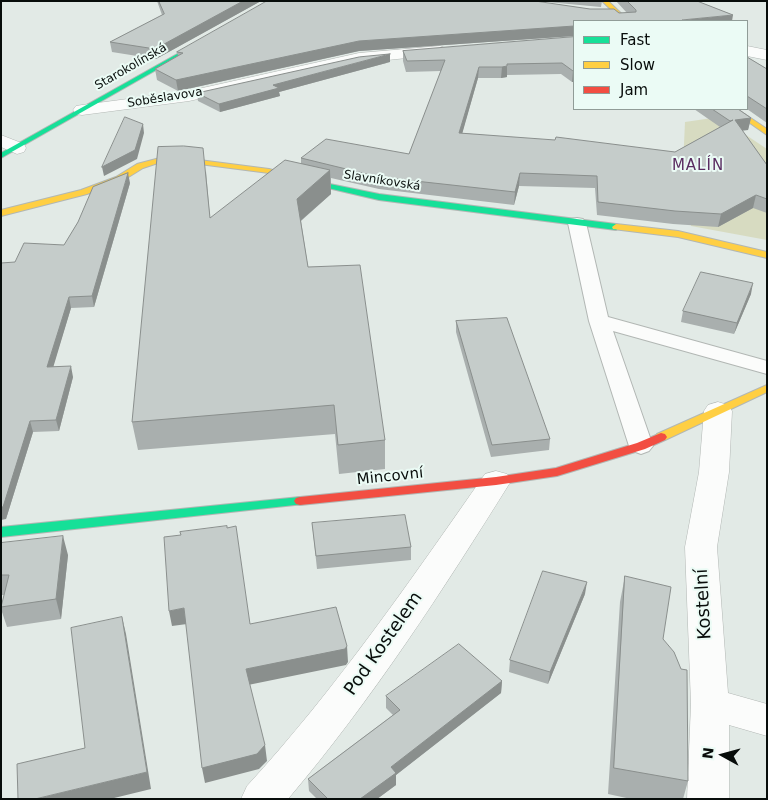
<!DOCTYPE html>
<meta charset="utf-8">
<style>
body{margin:0}
#map{position:relative;width:768px;height:800px;overflow:hidden;background:#e2eae6;font-family:"DejaVu Sans",sans-serif}
canvas{display:block}
.frame{position:absolute;inset:0;border:2px solid #080d0b;pointer-events:none}
.legend{position:absolute;left:573px;top:20px;width:175px;height:90px;box-sizing:border-box;background:#ebfbf5;border:1px solid #909c97;margin:0;padding:6px 9px;list-style:none;font-size:15px;color:#080d0b}
.legend li{display:flex;align-items:center;gap:10px;height:25px}
.legend b{width:25px;border:1px solid #909c97}
.north{position:absolute;left:698px;top:730px;width:50px;height:50px;-webkit-text-stroke:4px #ebfbf5;paint-order:stroke;rotate:277deg;font-size:14px;font-weight:700;line-height:20px;text-align:center;color:#080d0b}
.north::after{content:'';display:block;margin:auto;width:18px;height:22px;background:#080d0b;clip-path:polygon(50% 0,100% 100%,50% 72%,0 100%)}
</style>
<div id="map">
<canvas width="768" height="800"></canvas>
<div class="frame"></div>
<ul class="legend">
<li><b style="height:6px;background:#16e098"></b>Fast</li>
<li><b style="height:6px;background:#ffcf43"></b>Slow</li>
<li><b style="height:6px;background:#f24e42"></b>Jam</li>
</ul>
<div class="north">N</div>
</div>
<script>
const g = document.querySelector('canvas').getContext('2d');
g.lineJoin = 'round';
function paint(path, color) {
  g.fillStyle = color;
  g.fill(path, 'evenodd');
}
function strokePath(path, color, width, dash) {
  g.strokeStyle = color;
  g.lineWidth = width;
  g.lineCap = dash ? 'butt' : 'round';
  g.setLineDash(dash || []);
  g.stroke(path);
}
function write(font, color, halo, rows, align = 'center') {
  g.font = font + ' "DejaVu Sans",sans-serif';
  g.lineWidth = 4;
  g.setLineDash([]);
  g.textBaseline = 'middle';
  g.strokeStyle = halo;
  g.fillStyle = color;
  for (const [text, x, y, turn = 0] of rows) {
    g.save();
    g.translate(x, y);
    g.rotate((+turn || 0) * Math.PI / 180);
    g.textAlign = isNaN(turn) ? turn : align;
    if (halo) g.strokeText(text, 0, 0);
    g.fillText(text, 0, 0);
    g.restore();
  }
}
const green = new Path2D(`
 M719 117 767 149V240L691 226 683 166 685 122Z`);
const lane = new Path2D(`
 M577 218 583 219 586 223 608 317 767 361V374L613 331 653 446 649 451 641 454 633 451 629 446 589 321 568 223 571 219Z`);
const street = new Path2D(`
 M440 46 445 48 448 51 445 54 359 63 189 101 82 115 76 114 73 110 76 106 82 105 189 91 359 53Z
 M747 46 767 50V60L747 56Z
 M1 135 24 144 26 148 24 152 17 154 1 147Z
 M718 402 728 405 732 411 729 472 717 547 728 693 767 704V736L729 725V799H687L691 704 685 547 699 472 704 411 708 405Z
 M496 471 507 474 511 481C443 590 372 700 288 799H241L247 786C336 689 410 581 485 474Z`);
const fast = new Path2D(`
 M211 35 216 36 1 158V153Z
 M315 181 379 194 616 224 620 227 616 230 379 200 315 185Z
 M300 497 304 498 306 501 304 504 1 537V527Z`);
const slow = new Path2D(`
 M602 1H608L629 21H623Z
 M730 109H737L767 129V135Z
 M176 157 269 169 322 183 318 185 269 173 176 161 161 162 143 168 122 181 87 194 1 216V210L81 190 116 177 137 164 160 158Z
 M616 224 678 231 767 252V258L678 237 613 229 612 227Z
 M767 385V392L665 440H657L655 437 657 434Z`);
const jam = new Path2D(`
 M271 1H278L215 37 210 36Z
 M661 433 665 434 667 437 665 440 645 449 557 476 496 485 300 505 296 504 294 501 296 498 300 497 496 477 556 468 637 443Z`);
const wall = new Path2D(`
 M157 1H261L156 59 112 52 110 42 162 15Z
 M537 1H602L601 7Z
 M616 1H697L733 15 574 21V36L359 51 178 91 157 80 155 69 178 56 177 52 553 4 619 13H627Z
 M574 37V82H572L561 74 507 75V77L501 78H478L462 133 675 152 720 127 694 109H738L751 118 748 130H742L767 165V213L753 208 718 227 673 224 597 215 595 188 519 186 514 205 379 189 331 178V194L301 221 308 267 385 440V469L339 474 335 434 138 450 132 422 206 171 210 218 301 164V158L409 154 441 71 406 72 403 61V51Z
 M747 57 767 69V123L747 109Z
 M390 62 279 92 280 96 220 112 198 101 197 93Z
 M130 183 94 307 71 308 53 366 73 377 59 431 33 432 6 519 15 262 64 245 78 222Z
 M751 294 734 334 681 322 683 311Z
 M456 321 550 439 549 450 491 457 456 332Z
 M312 523 411 547V560L317 569Z
 M1 543 68 555 61 619 7 627 1 609 4 595H1Z
 M625 576 663 639 688 781 683 799H631L608 794 620 602Z
 M585 594 548 684 509 672 510 660Z
 M502 681 501 693 396 775V785L377 799H317L309 791 308 779 393 715 386 708V696Z`);
const shadedWall = new Path2D(`
 M243 1H261L156 59 155 49Z
 M733 15 732 21H682V20Z
 M574 26V36L359 51 178 91 176 80 359 41Z
 M390 54V62L279 92 280 96 220 112 219 104 273 85Z
 M507 66V77L501 78 502 67Z
 M479 67 478 78 459 145V133Z
 M573 71H574V82H572Z
 M751 118 748 130 733 132 735 120Z
 M143 124 144 133 137 159 104 176 102 167Z
 M330 170 331 194 298 223 297 199Z
 M128 173 130 183 94 307 92 296Z
 M520 173 519 186 514 205 515 192Z
 M756 195 753 208 718 227 721 214Z
 M753 283 751 294 734 334 737 323Z
 M69 297 71 308 50 378 47 367Z
 M71 366 73 377 59 431 56 420Z
 M30 421 33 432 6 519 1 520V507Z
 M63 536 68 555 61 619 56 599Z
 M587 582 585 594 548 684 550 672Z
 M184 608 187 624 172 626 169 611Z
 M122 617 126 634 151 789 110 799H35L147 772Z
 M347 646 348 662 346 665 248 685 246 669Z
 M502 681 501 693 396 775V785L377 799H360L391 767Z
 M265 745 267 761 259 769 205 783 202 768Z`);
const building = new Path2D(`
 M159 1H243L155 49 110 42 164 14Z
 M267 1H535L590 9H614L619 13 636 12V10L627 1H697L733 15 682 20 684 21H574V26L359 41 176 80 155 69 183 53 177 52Z
 M574 37V71H573L562 63 507 64V66L502 67H479L459 133 555 140 556 137 675 152 733 120 730 121 712 109H738L751 118 735 120 767 165V199L756 195 721 214 675 211 598 202 597 176 520 173 515 192 379 177 301 158 326 139 409 154 445 60 407 61 403 51Z
 M390 54 273 85 279 88 219 104 197 93 359 57Z
 M747 57 767 69V109L747 96Z
 M125 117 143 124 135 150 102 167Z
 M184 146 203 148 210 218 285 160 330 170 297 199 308 267 360 265 385 440 338 445 334 405 132 422 158 147Z
 M128 173 92 296 69 297 47 367 71 366 56 420 30 421 3 507H1V263L15 262 24 243 64 245 78 222 93 187Z
 M701 272 753 283 737 323 683 311Z
 M507 318 550 439 492 445 456 321Z
 M405 515 411 547 316 556 312 523Z
 M227 526V528L236 526 250 624 336 607 347 646 345 649 246 669 265 745 257 754 202 768 184 608 169 611 164 537 181 535 180 532Z
 M63 536 56 599 1 607 9 575H1V543Z
 M543 571 587 582 550 672 510 660Z
 M625 576 671 587 663 639 674 652 681 669 687 670 688 781 614 768Z
 M122 617 147 772 35 799H18L17 764 85 748 71 628Z
 M459 644 502 681 391 767 396 773 360 799H328L308 779 400 710 386 696Z`);
const farStreetnames = [
 ["Starokolínská",131,67,-30],
 ["Soběslavova",165,98,-9],
 ["Slavníkovská",382,181,9]
];
const farQuarternames = [
 ["MALÍN",698,166]
];
const streetNames = [
 ["Mincovní",390,477,-6]
];
const nearStreetnames = [
 ["Kostelní",704,604,-93],
 ["Pod Kostelem",384,644,-55]
];
paint(green, '#d7dbc1');
strokePath(lane, '#b2b7b4', 2);
strokePath(street, '#b2b7b4', 1);
strokePath(fast, '#b2b7b4', 2);
strokePath(slow, '#b2b7b4', 2);
strokePath(jam, '#b2b7b4', 2);
paint(lane, '#fbfcfb');
paint(street, '#fbfcfb');
paint(fast, '#16e098');
paint(slow, '#ffcf43');
paint(jam, '#f24e42');
paint(wall, '#a9afae');
paint(shadedWall, '#8a8f8d');
paint(building, '#c5ccca');
strokePath(building, '#8a8f8d', 1);
write('12px', '#080d0b', '#ebfbf5', farStreetnames);
g.letterSpacing = '1px';
write('15px', '#5a2d61', '#ebfbf5', farQuarternames);
g.letterSpacing = '0px';
write('15px', '#080d0b', '#ebfbf5', streetNames);
write('18px', '#080d0b', '#ebfbf5', nearStreetnames);
</script>
